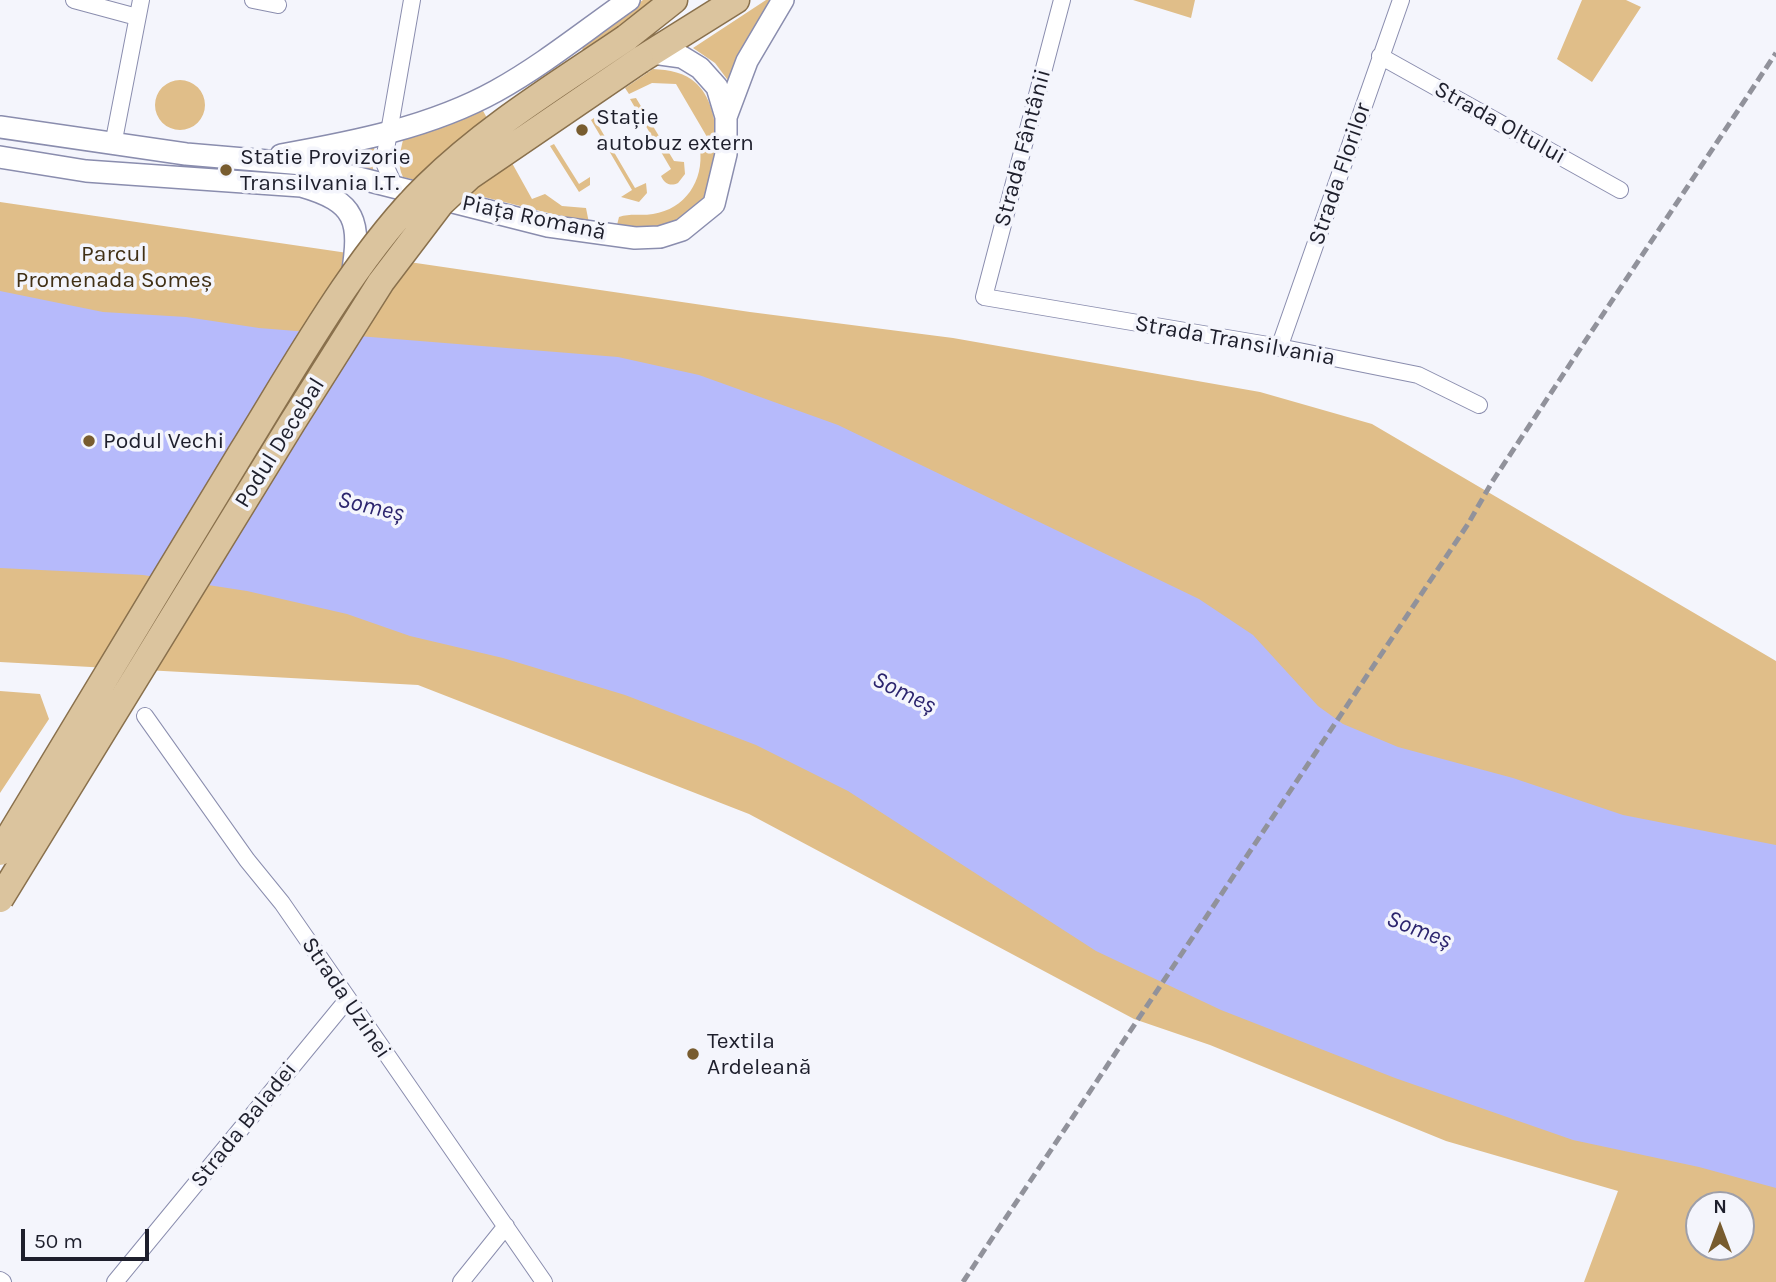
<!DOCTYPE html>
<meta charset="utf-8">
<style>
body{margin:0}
#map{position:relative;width:1776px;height:1282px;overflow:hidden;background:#f4f5fc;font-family:Karla,sans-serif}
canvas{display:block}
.north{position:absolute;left:1685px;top:1191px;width:70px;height:70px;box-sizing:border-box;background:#f4f5fc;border:2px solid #9e9fa9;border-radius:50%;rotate:0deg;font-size:19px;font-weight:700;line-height:28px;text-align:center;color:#1e1f2c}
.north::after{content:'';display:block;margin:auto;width:24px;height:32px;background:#785c2f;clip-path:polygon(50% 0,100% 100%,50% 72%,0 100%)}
.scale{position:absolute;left:21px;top:1229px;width:128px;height:32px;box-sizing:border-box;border:4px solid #1e1f2c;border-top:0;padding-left:9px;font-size:21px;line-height:24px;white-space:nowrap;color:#1e1f2c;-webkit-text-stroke:5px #f4f5fc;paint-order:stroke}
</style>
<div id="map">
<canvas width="1776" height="1282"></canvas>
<div class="north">N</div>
<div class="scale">50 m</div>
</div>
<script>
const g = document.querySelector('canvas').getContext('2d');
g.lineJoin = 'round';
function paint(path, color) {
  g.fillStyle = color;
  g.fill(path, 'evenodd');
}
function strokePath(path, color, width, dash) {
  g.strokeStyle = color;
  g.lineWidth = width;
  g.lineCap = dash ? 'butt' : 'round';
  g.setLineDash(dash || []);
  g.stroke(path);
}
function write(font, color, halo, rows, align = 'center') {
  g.font = font + ' Karla,sans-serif';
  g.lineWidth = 7;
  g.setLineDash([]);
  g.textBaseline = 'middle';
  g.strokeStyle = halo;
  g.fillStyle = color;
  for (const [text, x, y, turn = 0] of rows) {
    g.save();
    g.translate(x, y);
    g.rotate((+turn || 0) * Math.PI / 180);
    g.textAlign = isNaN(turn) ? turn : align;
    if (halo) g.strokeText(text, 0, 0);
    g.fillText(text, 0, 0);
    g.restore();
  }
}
const green = new Path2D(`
 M643 0H661L582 54 583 42Z
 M766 0H770L730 83 715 63 693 48Z
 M1133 0H1195L1191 18Z
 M1582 0H1626L1641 7 1592 82 1557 59Z
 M653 69C669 70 685 72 697 84 727 113 722 199 685 221 663 233 640 230 617 225L619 217C630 213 641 216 653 214 685 209 704 181 700 149L710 142 676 84 652 83 629 94 625 88Z
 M155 105a25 25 0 1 1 50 0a25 25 0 1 1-50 0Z
 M636 98 674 161 684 162 685 174 678 183C670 187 664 183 661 176L671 169 630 99Z
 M475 107 482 109 532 199 545 194 562 206 586 208 589 223 403 177C397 165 400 153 403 140Z
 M594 118 635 188 646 183 647 193 639 202 621 197 632 190 591 120Z
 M375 143 372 165 375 175 315 160Z
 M554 144 579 184 590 177V185L579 192 550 146Z
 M0 202 750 312 953 338 1260 392 1372 424 1776 661V1282H1584L1618 1191 1446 1141 1210 1045 1134 1019 749 814 418 685 0 662ZM1699 1205H1741V1247H1699Z
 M0 691 40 694 49 719 0 793Z`);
const water = new Path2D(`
 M0 291 103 312 186 317 259 328 618 357 699 375 838 425 1199 599 1253 635 1318 706 1343 724 1398 747 1513 778 1623 815 1776 845V1188L1699 1167 1573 1140 1395 1078 1221 1010 1096 951 848 791 756 745 625 695 503 658 410 636 347 614 247 591 143 575 0 568Z`);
const minor = new Path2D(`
 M74 0 137 17
 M253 0 278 5
 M1062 0 984 297 1274 346 1418 375 1479 405
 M1380 56 1620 190
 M113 145 141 0
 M394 185 385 165V155L412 0
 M1279 348 1401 0
 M145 716 247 860 282 903 544 1282
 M0 1280 3 1282
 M115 1282 347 1000
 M461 1282 506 1226`);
const tertiary = new Path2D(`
 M726 117 747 61 783 0
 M0 127 186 154 303 164 548 226 635 238 660 237 682 230 714 204 726 154V117L717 87 700 68 682 57 653 53
 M281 155C354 142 431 127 496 91 543 65 586 30 629 0
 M0 157 86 171 301 186C357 202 361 221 352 276`);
const primary = new Path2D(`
 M626 38 674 0
 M640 60 736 0`);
const rail = new Path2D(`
 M963 1282 1468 524 1492 482 1776 53`);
const primaryBridge = new Path2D(`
 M0 852C80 718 162 584 243 450 295 366 357 254 427 186 487 127 557 85 626 38
 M0 899 292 423 381 282 441 203 470 176 640 60`);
const markers = [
 [582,130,7,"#785c2f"],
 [226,170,7,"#785c2f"],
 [89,441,7,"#785c2f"],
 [693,1054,7,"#785c2f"]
];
const poiNames = [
 ["Stație",596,117],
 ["autobuz extern",596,143],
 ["Statie Provizorie",240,157],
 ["Transilvania I.T.",240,183],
 ["Podul Vechi",103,441],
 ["Textila",707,1041],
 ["Ardeleană",707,1067]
];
const streetNames = [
 ["Strada Oltului",1500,123,29],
 ["Strada Fântânii",1023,148,-75],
 ["Strada Florilor",1340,174,-71],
 ["Piața Romană",534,218,12],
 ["Strada Transilvania",1235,341,10],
 ["Podul Decebal",280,443,-58],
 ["Strada Uzinei",346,998,56],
 ["Strada Baladei",244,1125,-51]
];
const parkNames = [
 ["Parcul",114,254],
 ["Promenada Someș",114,280]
];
const waterNames = [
 ["Someș",371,507,13],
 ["Someș",904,693,26],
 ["Someș",1419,930,21]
];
paint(green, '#e0be89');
paint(water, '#b6bafb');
strokePath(minor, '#8a8dae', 18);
strokePath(tertiary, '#8a8dae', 24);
strokePath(primary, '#89704c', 29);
strokePath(minor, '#fff', 16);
strokePath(tertiary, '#fff', 21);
strokePath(primary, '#dbc49e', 26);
strokePath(rail, '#91929b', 5, [10, 5]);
strokePath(primaryBridge, '#89704c', 29, []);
strokePath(primaryBridge, '#dbc49e', 26);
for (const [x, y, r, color] of markers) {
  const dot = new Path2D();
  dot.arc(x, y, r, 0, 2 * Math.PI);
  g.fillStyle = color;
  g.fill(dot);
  strokePath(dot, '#f4f5fc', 2.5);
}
write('23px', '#1e1f2c', '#f4f5fc', poiNames, 'left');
write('23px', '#1e1f2c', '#f4f5fc', streetNames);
write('23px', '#413015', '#f4f5fc', parkNames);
write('italic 24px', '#2c256e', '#f4f5fc', waterNames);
</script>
